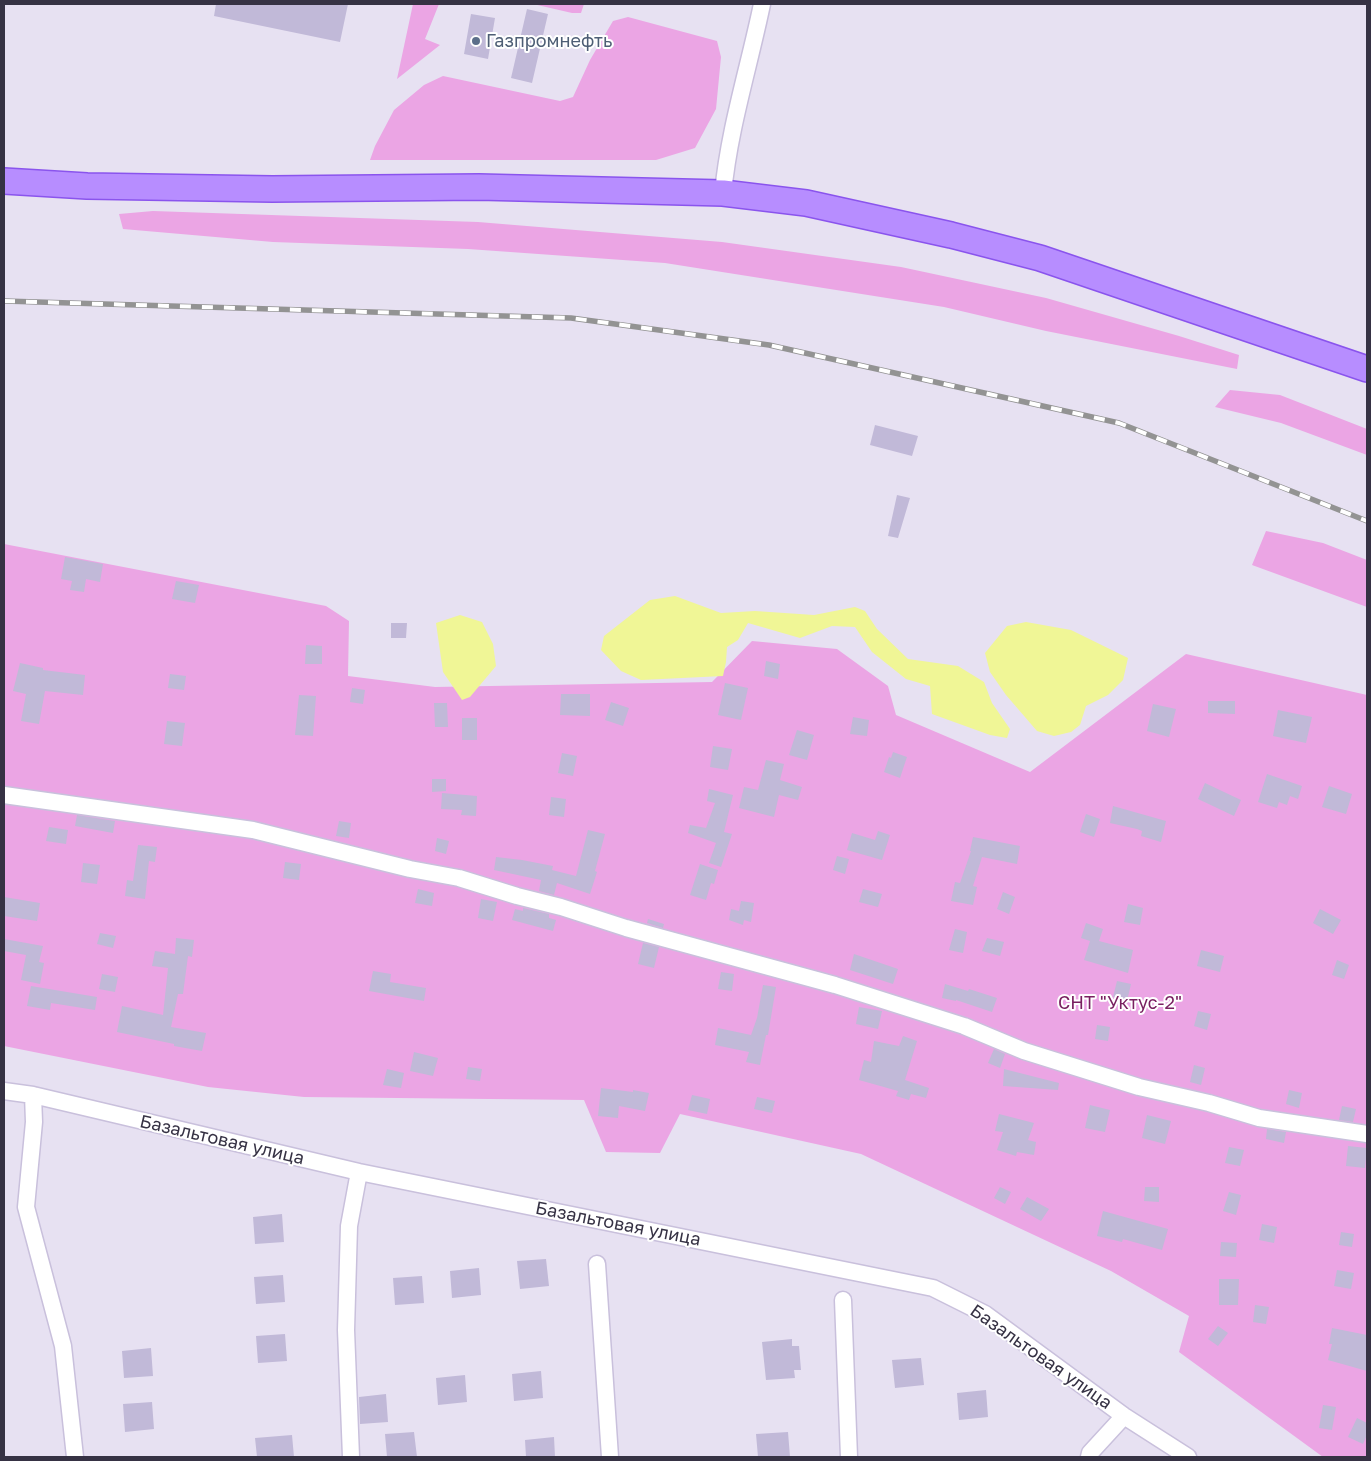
<!DOCTYPE html>
<meta charset="utf-8">
<style>
body{margin:0}
#map{position:relative;width:1371px;height:1461px;overflow:hidden;background:#e7e1f2;font-family:"Golos Text",sans-serif}
canvas{display:block}
.frame{position:absolute;inset:0;border:5px solid #363244;pointer-events:none}
</style>
<div id="map">
<canvas width="1371" height="1461"></canvas>
<div class="frame"></div>
</div>
<script>
const g = document.querySelector('canvas').getContext('2d');
g.lineJoin = 'round';
function paint(path, color) {
  g.fillStyle = color;
  g.fill(path, 'evenodd');
}
function strokePath(path, color, width, dash) {
  g.strokeStyle = color;
  g.lineWidth = width;
  g.lineCap = dash ? 'butt' : 'round';
  g.setLineDash(dash || []);
  g.stroke(path);
}
function write(font, color, halo, rows, align = 'center') {
  g.font = font + ' "Golos Text",sans-serif';
  g.lineWidth = 4;
  g.setLineDash([]);
  g.textBaseline = 'middle';
  g.strokeStyle = halo;
  g.fillStyle = color;
  for (const [text, x, y, turn = 0] of rows) {
    g.save();
    g.translate(x, y);
    g.rotate((+turn || 0) * Math.PI / 180);
    g.textAlign = isNaN(turn) ? turn : align;
    if (halo) g.strokeText(text, 0, 0);
    g.fillText(text, 0, 0);
    g.restore();
  }
}
const green = new Path2D(`
 M413 4H439L425 39 440 45 397 79Z
 M533 4H584L581 13H572Z
 M628 17 717 41 721 57 716 109 695 148 656 160H370L375 146 394 110 424 85 443 76 560 101 573 97 590 60 613 21Z
 M153 211 478 222 722 242 901 267 1046 298 1179 336 1239 355 1237 369 1046 331 944 307 665 263 468 249 273 242 123 229 119 214Z
 M1230 390 1280 395 1367 429V455L1281 423 1215 407Z
 M1266 531 1323 543 1367 560V607L1252 565Z
 M4 544 326 606 349 621 348 676 435 687 712 682 752 641 837 649 888 686 896 715 1030 772 1186 654 1367 695V1457H1323L1179 1352 1189 1316 1111 1271 861 1154 680 1114 660 1153 606 1152 584 1100 304 1097 208 1087 4 1046Z`);
const water = new Path2D(`
 M675 596 721 613 755 611 814 615 855 607 865 611 877 629 908 659 958 666 984 682 992 703 1010 729 1007 738 990 735 932 714 930 686 906 679 872 652 855 627 832 626 800 638 748 623 738 640 727 647 726 662 723 676 641 680 621 671 601 650 604 636 650 600Z
 M460 615 482 622 493 644 496 666 470 697 462 700 443 672 436 623Z
 M1026 622 1071 630 1128 658 1123 680 1108 695 1086 706 1080 725 1071 732 1054 736 1037 731 1006 695 990 672 985 653 1007 626Z`);
const building = new Path2D(`
 M216 4H348L340 42 214 16Z
 M527 9 548 14 532 83 511 78Z
 M471 14 495 18 488 59 464 54Z
 M875 425 918 436 912 456 870 445Z
 M897 495 910 498 898 538 888 536Z
 M65 557 103 564 100 582 86 579 84 592 70 590 72 581 61 579Z
 M176 581 199 585 195 603 172 599Z
 M391 623H407L406 638H391Z
 M306 645 322 646V664H305Z
 M766 661 780 664 778 679 764 676Z
 M20 663 43 668V670L85 675 83 695 45 691 39 724 21 721 26 694 13 691Z
 M170 674 186 676 184 690 168 688Z
 M725 683 748 688 741 720 718 715Z
 M352 688 365 690 363 704 350 702Z
 M561 694H590V716L560 715Z
 M299 695 316 696 313 736 295 735Z
 M1208 701H1235V714L1208 713Z
 M611 702 629 708 623 726 605 720Z
 M434 703H447L448 727H435Z
 M1153 704 1176 709 1169 737 1147 731Z
 M1278 710 1312 717 1306 743 1273 736Z
 M853 717 869 720 867 736 850 734Z
 M462 718H477V740H462Z
 M167 721 185 723 182 746 164 744Z
 M797 730 814 735 807 760 789 755Z
 M713 746 732 749 728 770 710 767Z
 M893 752 907 757 900 778 884 772 889 757 891 758Z
 M562 753 577 756 573 776 558 773Z
 M766 760 784 764 780 780 802 787 798 800 779 795 774 817 739 808 744 787 758 790Z
 M1267 774 1302 786 1298 799 1290 796 1287 805 1279 802 1277 808 1258 802Z
 M432 779H446V791L432 792Z
 M1205 783 1241 800 1234 816 1198 799Z
 M1329 786 1352 794 1346 814 1322 807Z
 M709 789 733 795 724 832 732 834 721 867 709 863 716 843 688 833 690 825 706 828 715 803 707 801Z
 M442 793 477 796 476 816 461 815 462 810 441 809Z
 M551 797 566 799 564 817 549 815Z
 M1113 806 1166 821 1161 842 1141 836 1142 831 1137 829 1110 823Z
 M1086 814 1100 819 1094 837 1080 832Z
 M77 815 115 821 113 833 75 826Z
 M339 821 351 823 349 838 336 836Z
 M49 827 68 830 66 844 46 841Z
 M588 830 605 834 595 871 597 872 590 894 557 883 554 895 539 891 541 880 494 870 496 857 522 860 553 866 552 870 576 876Z
 M878 831 890 835 882 860 847 850 852 833 875 840Z
 M973 837 1020 846 1017 864 982 857 973 886 977 887 973 905 951 901 955 882 960 883 971 851H970Z
 M437 838 449 841 446 854 435 851Z
 M138 845 157 847 155 862 149 861 145 899 125 896 127 880 133 881Z
 M837 856 849 859 845 874 833 870Z
 M285 862 301 864 299 880 283 878Z
 M83 863 100 865 97 884 81 882Z
 M700 864 718 870 714 884 711 883 706 900 690 895Z
 M418 889 434 893 432 906 415 903Z
 M863 889 882 894 878 907 859 902Z
 M1003 892 1015 897 1009 914 997 909Z
 M4 897 40 903 37 921 4 916Z
 M481 899 497 902 493 921 478 918Z
 M741 901 754 903 751 922 744 920 743 925 729 920 731 909 739 911Z
 M1128 904 1143 908 1140 925 1124 922Z
 M523 908 549 914V918L556 920 553 931 512 920 515 909 523 911Z
 M1320 909 1341 920 1333 934 1313 923Z
 M648 919 664 924 663 928 647 923Z
 M1086 923 1103 929 1099 941 1133 950 1128 973 1084 960 1090 941 1081 938Z
 M955 929 967 932 963 953 949 950Z
 M100 933 116 936 113 948 97 944Z
 M176 938 194 940 192 957 188 956 183 994H178L171 1027 206 1033 202 1051 174 1046V1044L117 1032 122 1006 163 1015 168 968 152 966 155 951 175 954Z
 M987 938 1004 942 1000 956 982 951Z
 M4 939 43 946 39 962 44 963 40 984 21 980 26 955 4 951Z
 M643 943 659 947 654 968 638 964Z
 M1201 950 1224 956 1220 972 1197 966Z
 M854 954 898 969 893 984 850 970Z
 M1337 960 1349 965 1344 979 1332 975Z
 M373 971 391 974 390 982 426 988 424 1001 369 991Z
 M721 972 734 974 732 991 718 989Z
 M102 974 118 977 115 992 99 989Z
 M1117 981 1131 984 1127 1001 1113 997Z
 M945 984 968 991 969 989 997 998 992 1012 956 1000V1001L942 998Z
 M763 985 776 987 768 1035H766L760 1065 746 1062 749 1052 715 1045 718 1028 751 1035 757 1018Z
 M31 986 97 997 95 1010 51 1003 50 1010 27 1006Z
 M859 1007 882 1011 878 1029 856 1024Z
 M1198 1011 1211 1014 1207 1030 1194 1026Z
 M1097 1025 1110 1027 1108 1041 1095 1039Z
 M903 1036 917 1041 905 1080 929 1088 926 1098 911 1094 909 1100 896 1096 898 1091 859 1080 864 1060 871 1062 874 1041 899 1046Z
 M994 1049 1005 1054 1000 1068 988 1063Z
 M414 1052 438 1058 433 1076 410 1071Z
 M1194 1065 1205 1068 1201 1085 1190 1082Z
 M468 1067 482 1069 480 1081 466 1079Z
 M387 1069 404 1073 401 1088 383 1085Z
 M1004 1069 1059 1083 1058 1090 1003 1086Z
 M601 1088 633 1092V1090L649 1093 645 1111 619 1106 618 1118 598 1116Z
 M1289 1090 1302 1093 1299 1108 1286 1104Z
 M692 1095 710 1099 707 1114 688 1110Z
 M757 1097 775 1101 772 1113 754 1109Z
 M1090 1105 1110 1110 1105 1132 1085 1128Z
 M1342 1106 1356 1109 1353 1122 1339 1120Z
 M999 1114 1034 1123 1028 1140 1036 1142 1034 1155 1017 1152 1016 1156 997 1150 1003 1132 995 1131Z
 M1147 1115 1171 1121 1165 1144 1142 1138Z
 M1267 1129 1286 1132 1284 1143 1266 1139Z
 M1348 1146 1367 1148 1365 1168 1346 1166Z
 M1229 1147 1244 1150 1240 1166 1225 1163Z
 M1000 1187 1011 1192 1005 1204 994 1198Z
 M1145 1187H1159V1202L1144 1201Z
 M1229 1192 1241 1195 1236 1215 1223 1211Z
 M1027 1197 1049 1209 1041 1221 1020 1209Z
 M1103 1211 1168 1229 1162 1250 1123 1239 1122 1242 1097 1236Z
 M282 1214 284 1242 255 1244 253 1217Z
 M1262 1224 1277 1227 1274 1243 1259 1240Z
 M1341 1232 1354 1234 1352 1247 1339 1245Z
 M1221 1242 1237 1243 1236 1257 1220 1256Z
 M546 1259 549 1286 520 1289 517 1261Z
 M479 1268 481 1295 452 1298 450 1271Z
 M1337 1270 1354 1273 1351 1289 1334 1286Z
 M283 1275 285 1302 256 1304 254 1277Z
 M422 1276 424 1303 395 1305 393 1278Z
 M1219 1279H1239L1238 1305H1219Z
 M1255 1305 1269 1307 1266 1324 1253 1322Z
 M1218 1326 1228 1333 1218 1346 1208 1339Z
 M1332 1328 1367 1335V1371L1328 1360 1332 1344H1329Z
 M285 1334 287 1361 258 1363 256 1336Z
 M792 1339V1346H799L801 1370H794L795 1378 766 1380 762 1342Z
 M151 1348 153 1376 124 1378 122 1351Z
 M921 1358 924 1385 895 1388 892 1360Z
 M541 1371 543 1398 514 1401 512 1374Z
 M465 1375 467 1402 438 1405 436 1378Z
 M986 1390 988 1417 959 1420 957 1393Z
 M386 1394 388 1422 360 1424 359 1397Z
 M152 1402 154 1429 125 1432 123 1404Z
 M1323 1405 1336 1407 1332 1430 1319 1428Z
 M1357 1418 1367 1423V1435L1363 1444 1348 1437Z
 M414 1432 417 1457H387L385 1434Z
 M788 1432 790 1457H758L756 1434Z
 M292 1435 294 1457H257L255 1438Z
 M554 1437 555 1457H526L525 1440Z`);
const minor = new Path2D(`
 M723 193C729 129 749 67 762 4
 M4 795 253 830 410 869 459 878 517 896 561 907 626 928 835 985 964 1026 1024 1051 1139 1087 1209 1103 1259 1118 1367 1134
 M4 1091 33 1095 359 1172 933 1288 985 1314 1124 1416 1188 1457
 M33 1095 34 1122 26 1207 63 1346 75 1457
 M597 1264 610 1457
 M843 1300 849 1457
 M351 1457 346 1330 349 1226 359 1172
 M1089 1457 1090 1453 1124 1416`);
const primary = new Path2D(`
 M4 181 87 186 272 189 479 187 723 193 806 203 951 235 1040 258 1367 369`);
const rail = new Path2D(`
 M4 301 571 318 769 345 1119 423 1367 521`);
const markers = [
 [476,41,5,"#5c6f8a"]
];
const serviceNames = [
 ["Газпромнефть",486,41]
];
const parkNames = [
 ["СНТ \"Уктус-2\"",1120,1003]
];
const streetNames = [
 ["Базальтовая улица",222,1140,13],
 ["Базальтовая улица",618,1224,11],
 ["Базальтовая улица",1041,1357,35]
];
paint(green, '#eba5e4');
paint(water, '#f0f696');
paint(building, '#c1b9d8');
strokePath(minor, '#c9c0dc', 19);
strokePath(primary, '#8a54ed', 28);
strokePath(minor, '#fff', 16);
strokePath(primary, '#b78dff', 25);
strokePath(rail, '#939393', 5.5);
strokePath(rail, '#fff', 4, [11]);
for (const [x, y, r, color] of markers) {
  const dot = new Path2D();
  dot.arc(x, y, r, 0, 2 * Math.PI);
  g.fillStyle = color;
  g.fill(dot);
  strokePath(dot, '#fff', 2);
}
write('18px', '#4e5e75', '#fff', serviceNames, 'left');
write('18px', '#792161', '#fff', parkNames);
write('18px', '#363244', '#fff', streetNames);
</script>
